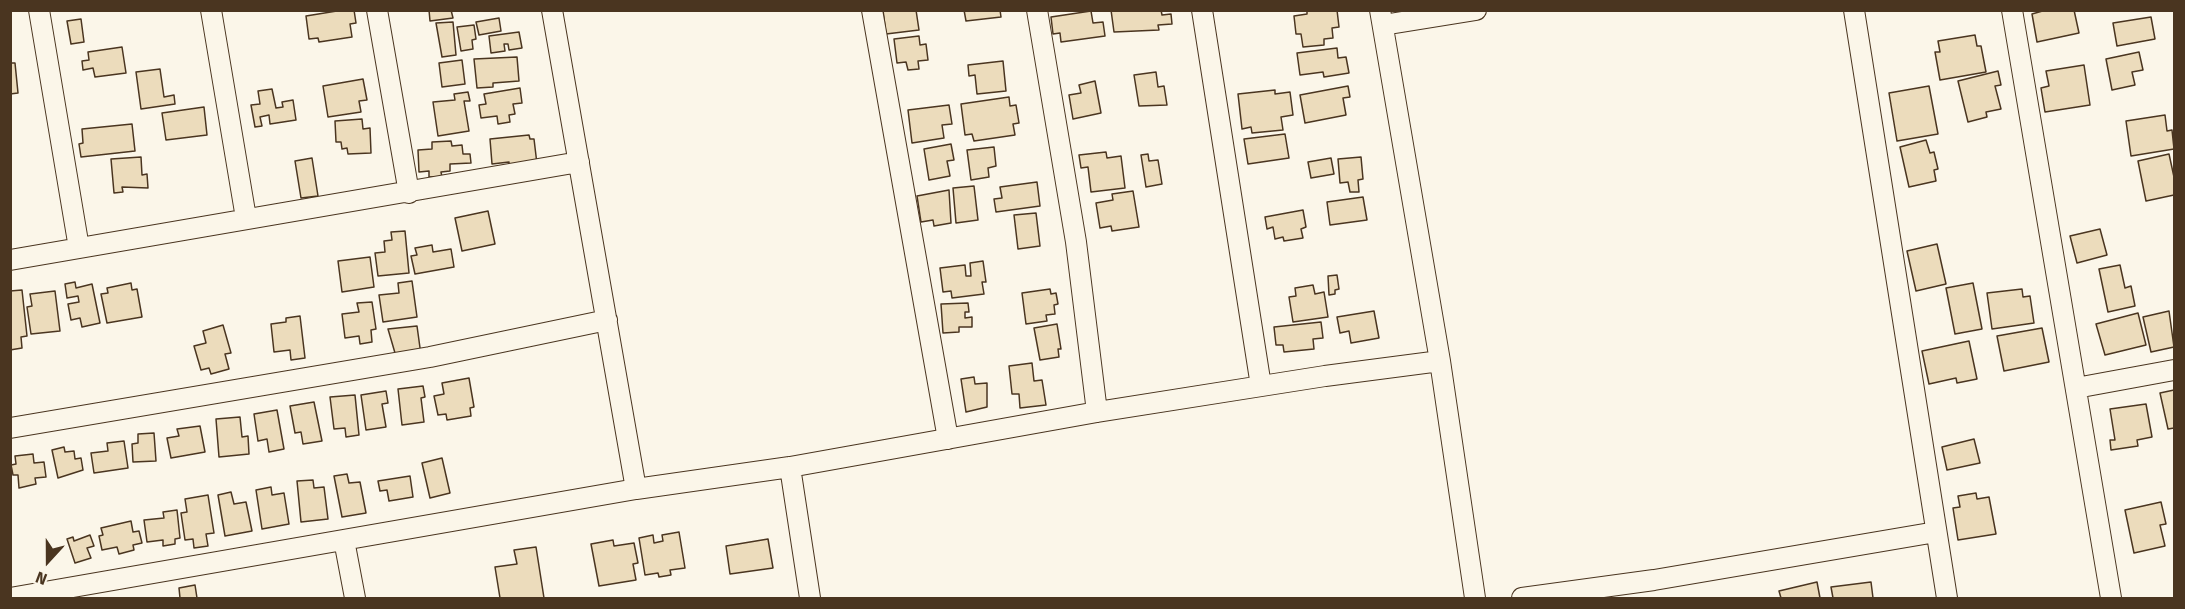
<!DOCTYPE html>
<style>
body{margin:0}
#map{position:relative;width:2185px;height:609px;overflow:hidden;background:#fbf6e9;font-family:"Fira Sans",sans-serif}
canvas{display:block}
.frame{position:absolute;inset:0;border:12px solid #4a3520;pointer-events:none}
.north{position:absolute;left:18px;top:531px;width:60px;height:60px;-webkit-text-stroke:4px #fbf6e9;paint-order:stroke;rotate:201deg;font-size:16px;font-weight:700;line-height:24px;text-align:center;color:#4a3520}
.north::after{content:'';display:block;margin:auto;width:21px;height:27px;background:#4a3520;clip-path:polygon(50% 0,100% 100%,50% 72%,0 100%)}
</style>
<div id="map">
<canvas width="2185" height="609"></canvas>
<div class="frame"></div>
<div class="north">N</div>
</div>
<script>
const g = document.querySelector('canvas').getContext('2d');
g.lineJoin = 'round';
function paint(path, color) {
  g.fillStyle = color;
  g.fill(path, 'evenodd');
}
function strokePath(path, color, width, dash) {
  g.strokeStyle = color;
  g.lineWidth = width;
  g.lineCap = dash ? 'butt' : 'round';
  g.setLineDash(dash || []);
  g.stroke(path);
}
const building = new Path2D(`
 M343 10H354L356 23 350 24 352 37 319 42 318 38 309 39 306 16Z
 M429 10H451L453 18 430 21Z
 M883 10H916L919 30 886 34Z
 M964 10H1000L1001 17 966 21Z
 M1111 10H1161L1162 15 1171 14 1172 24 1158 25 1159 30 1114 32Z
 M1307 10H1337L1339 27 1332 28 1333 38 1324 39V45L1303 47 1301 34H1296L1294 16 1307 14Z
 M2046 10H2074L2079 33 2037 42 2032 14Z
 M1091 11 1093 23 1103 22 1105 36 1061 42 1060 33 1053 34 1051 17Z
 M2151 17 2155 39 2117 46 2113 23Z
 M499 18 501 31 479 35 476 22Z
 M81 19 84 42 71 44 67 21Z
 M453 22 456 55 442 57 436 23Z
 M474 25 476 39 472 40 473 49 461 51 457 27Z
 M519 32 522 48 509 50 508 44H504L505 51 491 53 489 36Z
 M1975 35 1977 46H1981L1986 72 1940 80 1935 52H1940L1938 41Z
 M919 36 920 45 926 44 928 60 918 61 919 69 908 70 906 62 897 63 894 39Z
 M122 47 126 73 95 77 93 68 83 70 82 61 89 60 88 52Z
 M1337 48 1338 58 1346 57 1349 73 1324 77 1323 72 1300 75 1297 53Z
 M2139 52 2143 70 2132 72 2135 85 2112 90 2106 59Z
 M517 57 519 81 493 83V87L477 88 474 59Z
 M462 60 465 84 442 87 439 63Z
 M1003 61 1006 91 977 94 975 75 969 76 968 65Z
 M10 63H15L18 93 10 94Z
 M2084 65 2090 105 2045 112 2041 88 2049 86 2046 71Z
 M160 69 164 97 174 95 175 104 141 109 136 72Z
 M1998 71 2001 85 1995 86 2001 109 1986 112 1987 117 1968 122 1958 81Z
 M1156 72 1158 87 1164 86 1167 105 1139 106 1134 75Z
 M363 79 367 100 359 101 361 112 328 117 323 86Z
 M1095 81 1101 113 1073 119 1069 95 1081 93 1079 85Z
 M1348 86 1350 97 1343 98 1346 115 1305 123 1300 95Z
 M1929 86 1938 134 1897 141 1889 93Z
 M520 88 522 103 513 104 515 114 509 115 510 122 498 124 497 116 481 118 479 105 486 104 484 94Z
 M272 89 276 108 283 107 282 102 293 100 296 120 270 124 269 115 260 117 262 126 255 127 251 105 260 104 258 91Z
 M1275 90V94L1290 92 1293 115 1281 117 1283 130 1252 133 1251 127 1242 129 1238 94Z
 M468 92 470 101H464L469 131 438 136 433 102 455 100 454 94Z
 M1009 97 1010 106 1016 105 1019 123 1013 124 1015 135 974 141 972 134 965 135 961 104Z
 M949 105 952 124 942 125 944 138 912 143 908 110Z
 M204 107 207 135 166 140 162 113Z
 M2165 115 2167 131 2172 130 2174 149 2131 156 2126 121Z
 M362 119 363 129 370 128 371 153 348 154 347 148 342 149 341 142H336L335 121Z
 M132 124 135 151 81 157 79 144 83 143 82 129Z
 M1285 134 1289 158 1248 164 1244 139Z
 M529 135 530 139H534L537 164 509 166V162L492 164 490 139Z
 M1926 140 1930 153 1934 152 1938 169 1934 170 1936 181 1909 187 1900 147Z
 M451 141 452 146 462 145 463 154H470L471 163 450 164V171L441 172 442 177H429V171L419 172 418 150 432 149V142Z
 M951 144 954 160 947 161 950 176 929 180 924 149Z
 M994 147 996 166 988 168 989 177 971 180 967 150Z
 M1106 152 1107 158 1121 156 1125 188 1091 192 1088 167 1081 168 1079 155Z
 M1148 154 1149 161 1158 160 1162 184 1146 187 1141 155Z
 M2169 154 2174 177V195L2146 201 2138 161Z
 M141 157 142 175 147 174 148 188 122 187 123 192 114 193 111 159Z
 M1361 157 1363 179 1358 180 1359 192H1350L1348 182 1340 183 1338 159Z
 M312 158 318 196 301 198 295 161Z
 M1331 158 1334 174 1311 178 1308 162Z
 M1037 182 1040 206 996 212 994 199 1002 198 1000 187Z
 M974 186 978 220 956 223 953 188Z
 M949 190 951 223 934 226 933 220 921 222 917 196Z
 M1133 191 1139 227 1112 231 1111 226 1100 228 1096 203 1113 200 1112 194Z
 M1363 197 1367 220 1330 225 1327 202Z
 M1303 210 1306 227 1301 229 1303 238 1284 241 1283 237 1275 239 1273 227 1267 229 1265 217Z
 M488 211 495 244 462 251 455 218Z
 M1036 213 1040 246 1018 249 1014 215Z
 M2100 229 2107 255 2077 263 2070 236Z
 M405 231 409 273 378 276 375 253 385 252 384 241 392 240 391 232Z
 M1937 244 1946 284 1916 291 1907 251Z
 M432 245 433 252 451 249 454 267 415 274 411 256 417 255 415 248Z
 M370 257 374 287 342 292 338 261Z
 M983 261 986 282H982L984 294 952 298 951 291 943 292 940 268 965 265 966 276H971L970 263Z
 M2120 265 2125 288 2131 286 2135 306 2108 312 2099 269Z
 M1337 275 1339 289 1335 290V294L1329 295 1328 276Z
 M412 281 417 317 383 322 379 295 399 293 398 283Z
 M75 282 76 288 92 284 100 323 82 327 80 318 71 320 68 304 79 302 78 296 67 298 65 284Z
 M131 283 132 290 137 289 142 317 107 323 101 294 108 293 107 288Z
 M1973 283 1982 329 1955 334 1946 288Z
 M1313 285 1315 294 1324 292 1328 317 1293 322 1289 297 1296 296 1295 288Z
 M1050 289 1051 294 1056 293 1058 304 1054 305 1055 314 1046 315 1047 321 1026 324 1022 293Z
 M2022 289 2023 297 2030 296 2034 323 1992 329 1987 293Z
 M22 290 27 336 21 337 22 348 10 350V291Z
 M55 291 60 331 31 334 27 307 32 306 30 294Z
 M372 302 376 329 371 330 372 342 360 344 359 336 345 338 342 314 359 312 357 303Z
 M968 303 969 312H965V318L972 317V327H959V332L943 333 941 304Z
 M1374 311 1379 338 1351 343 1349 331 1340 333 1337 317Z
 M2169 311 2174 347 2151 352 2143 317Z
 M2138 313 2146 345 2105 355 2096 324Z
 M300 316 305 358 291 360 290 350 274 352 271 324 286 322V318Z
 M1321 322 1323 338 1313 339 1314 349 1284 352 1283 345H1276L1274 327Z
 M1057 324 1061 349H1058L1059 357 1040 360 1034 328Z
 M223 325 231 353 225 354 229 369 211 374 209 368 201 370 194 346 206 343 203 331Z
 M417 326 421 355 395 353 388 329Z
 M2042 328 2049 362 2004 371 1997 336Z
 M1969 341 1977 379 1957 383 1956 378 1929 384 1922 351Z
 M1032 363 1034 381 1042 380 1046 405 1020 408 1019 394H1012L1009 366Z
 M974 377 975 384 987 383V407L966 412 961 379Z
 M469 378 474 407 470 408 471 416 447 420 446 414 438 415 434 396 444 394 442 383Z
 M423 386 425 397 421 398 424 422 402 425 398 389Z
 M2174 390V428L2168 429 2160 393Z
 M386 391 388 403 382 404 386 427 366 430 361 395Z
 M355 395 359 435 346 437 345 428 334 429 330 397Z
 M314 402 322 441 303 444 301 432 295 433 290 406Z
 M2146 404 2152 437 2137 440 2138 446 2111 450 2110 440H2115L2110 409Z
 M277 410 284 449 269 452 267 439 258 441 254 414Z
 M240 417 242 437 248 436 249 454 219 457 216 419Z
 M200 426 205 452 171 458 167 438 179 436 177 429Z
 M154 433 156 461 133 462 132 444 138 443V434Z
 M1974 439 1980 463 1947 470 1942 447Z
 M124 441 128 468 94 473 91 453 108 451 107 443Z
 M64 447 65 452 74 451 75 459 81 458 83 470 58 478 52 450Z
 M33 454 34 463 44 462 46 477 35 478 36 484 19 488 18 475H13L11 465 16 464 15 456Z
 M442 458 450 493 430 498 422 463Z
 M347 474 349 483 360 482 366 513 342 517 334 476Z
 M410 476 413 497 389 501 387 490 380 491 378 481Z
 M313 480 314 488 324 487 328 519 301 522 297 481Z
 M271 487 272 495 284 493 289 524 262 529 256 490Z
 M231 492 234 504 246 502 252 531 225 536 218 495Z
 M1976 493 1977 499 1989 497 1996 534 1958 540 1953 508 1960 507 1958 496Z
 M208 495 214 533 206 534 208 546 194 548 193 539 185 540 181 513 187 512 185 499Z
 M2161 502 2166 524 2160 525 2165 546 2134 553 2125 510Z
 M177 510 180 538 175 539V544L163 546V540L147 542 144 520 164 518 163 512Z
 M131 521 133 532 139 531 142 543 133 545 134 550 119 554 117 547 102 550 99 536 103 535 101 528Z
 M679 532 685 568 670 570 671 575 659 577 658 573 645 575 639 538 653 535 654 543 663 541 662 535Z
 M90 535 94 546 87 548 91 558 75 563 67 539 73 537 74 541Z
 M768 539 773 568 730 574 726 546Z
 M613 540 614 546 634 543 638 563 633 564 636 580 599 586 591 544Z
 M536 547 544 598H500L495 567 517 564 514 550Z
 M1817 582 1820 598H1781L1779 591Z
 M1871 582 1873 598H1833L1831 587Z
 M195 585 197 598H180L179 588Z`);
const minor = new Path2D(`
 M39 10 79 248
 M211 10 246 218
 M377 10 409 193
 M552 10 636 489
 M872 10 948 439
 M1037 10 1076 242 1097 412
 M1202 10 1261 386
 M1380 10 1440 361 1475 598
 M1854 10 1947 598
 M2012 10 2111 598
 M1383 25 1476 10
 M10 260 579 162
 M2076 388 2174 370
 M10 428 430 357 607 320
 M790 467 810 598
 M344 540 355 598
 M10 598 636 489 790 467 1097 412 1325 376 1440 361
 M1522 598 1654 580 1936 532`);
paint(building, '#ecdcbc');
strokePath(building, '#4a3520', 1.5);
strokePath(minor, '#4a3520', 22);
strokePath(minor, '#fbf6e9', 20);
</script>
